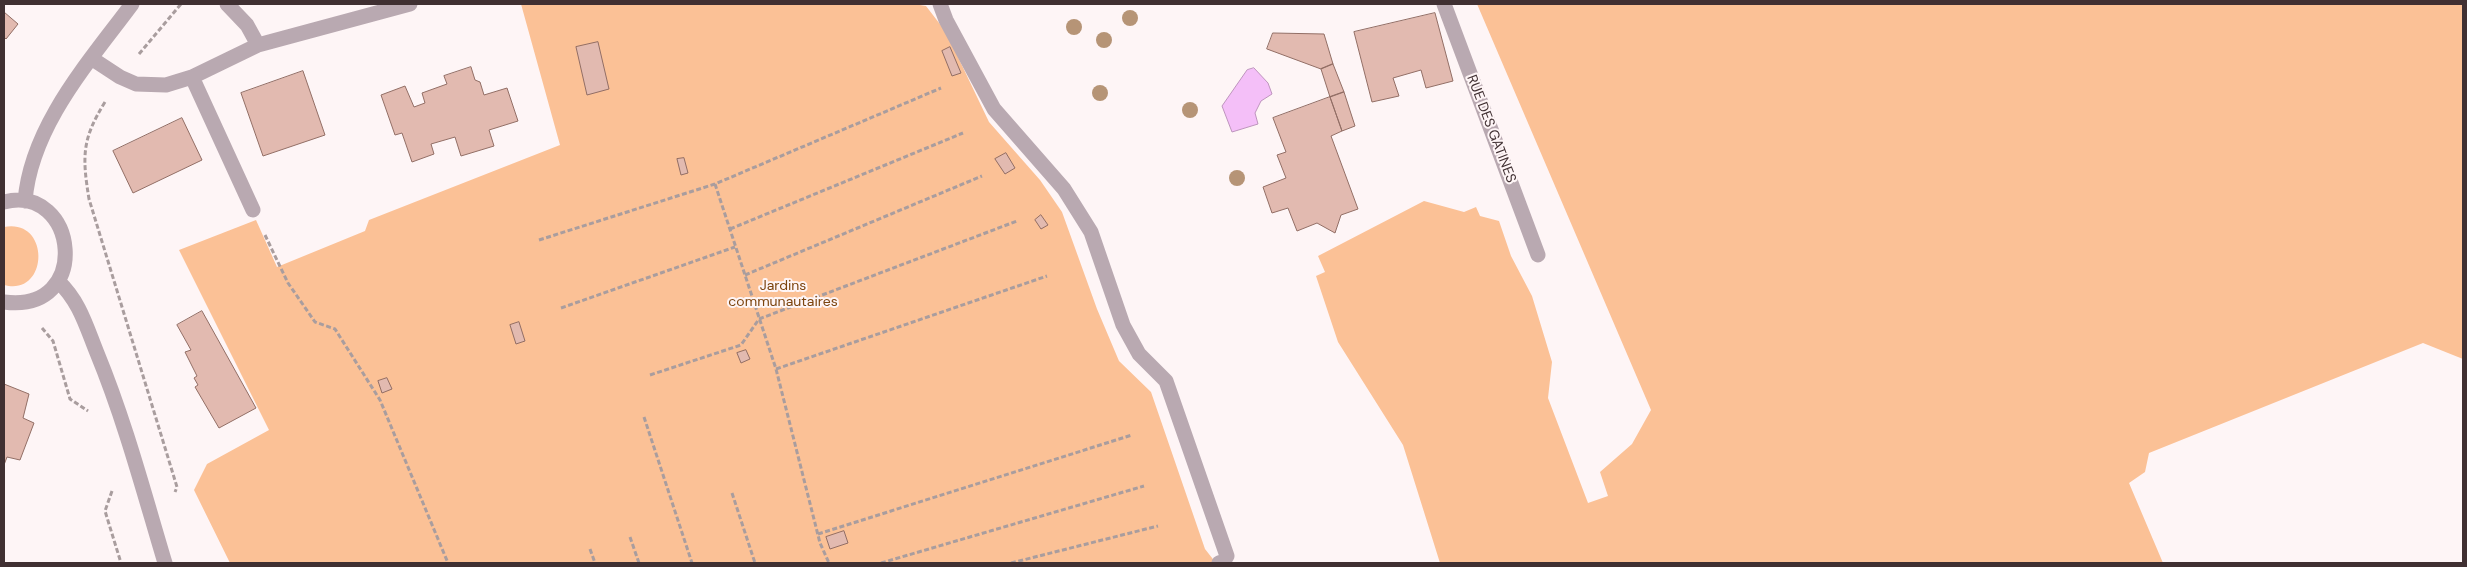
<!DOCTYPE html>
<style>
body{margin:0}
#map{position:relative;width:2467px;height:567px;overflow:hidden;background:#fef5f6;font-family:"DM Sans",sans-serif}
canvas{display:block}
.frame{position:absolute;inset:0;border:5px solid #403032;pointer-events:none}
</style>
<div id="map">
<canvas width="2467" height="567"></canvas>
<div class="frame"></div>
</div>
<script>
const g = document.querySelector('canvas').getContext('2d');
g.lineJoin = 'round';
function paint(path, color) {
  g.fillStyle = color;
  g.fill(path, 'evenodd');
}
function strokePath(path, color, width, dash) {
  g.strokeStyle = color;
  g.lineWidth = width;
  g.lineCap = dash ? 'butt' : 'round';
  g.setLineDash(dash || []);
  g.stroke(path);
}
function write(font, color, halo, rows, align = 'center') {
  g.font = font + ' "DM Sans",sans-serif';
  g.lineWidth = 4;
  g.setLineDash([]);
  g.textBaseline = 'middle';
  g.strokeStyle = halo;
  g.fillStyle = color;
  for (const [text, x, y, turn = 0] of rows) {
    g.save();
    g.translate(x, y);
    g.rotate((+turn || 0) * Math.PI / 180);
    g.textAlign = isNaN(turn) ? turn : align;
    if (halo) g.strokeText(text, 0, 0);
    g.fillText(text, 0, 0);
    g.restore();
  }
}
const green = new Path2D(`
 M521 4H914L926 6 946 32 989 122 1040 180 1062 212 1097 309 1119 361 1151 392 1205 549 1216 563H230L194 490 207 464 269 430 179 250 256 220 277 267 365 231 369 220 560 145Z
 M1477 4H2463V359L2423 343 2149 453 2145 472 2129 483 2163 563H1440L1403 445 1338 342 1316 276 1325 272 1318 256 1424 201 1464 212 1476 207 1480 216 1499 221 1511 256 1532 296 1552 362 1548 398 1588 503 1608 496 1600 472 1632 444 1651 410Z
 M4 227C51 218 49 297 4 285Z`);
const water = new Path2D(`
 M1254 68 1268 83 1272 94 1261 101 1255 113 1258 124 1232 132 1222 106 1247 70Z`);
const building = new Path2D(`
 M4 12 18 24 6 39 4 37Z
 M1435 13 1453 81 1426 88 1421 70 1393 78 1399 96 1372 102 1354 32Z
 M1273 33 1324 34 1333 64 1321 69 1267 49Z
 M598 42 609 89 587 95 576 47Z
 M950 47 961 73 952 76 942 51Z
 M1333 64 1344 92 1330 97 1321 69Z
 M471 67 475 80 480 82 484 95 507 88 518 121 489 130 494 146 461 156 455 137 431 144 434 154 412 162 402 133 395 135 381 95 405 86 414 107 425 103 422 93 447 84 444 76Z
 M303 71 325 135 263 156 241 93Z
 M1344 92 1355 126 1342 131 1330 97Z
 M1330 97 1342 131 1331 136 1358 209 1341 215 1335 233 1317 223 1297 231 1288 208 1272 213 1263 187 1286 178 1277 155 1286 152 1273 118Z
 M182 118 202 160 133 193 113 151Z
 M1006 153 1015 168 1005 174 995 159Z
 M684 158 688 173 681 175 677 159Z
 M1041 215 1048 225 1041 229 1035 220Z
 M202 311 256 408 219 428 195 387 198 385 194 378 197 376 185 352 191 350 177 325Z
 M519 322 525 341 516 344 510 325Z
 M746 350 750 359 741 363 737 353Z
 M387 378 392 389 382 393 378 381Z
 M4 384 29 394 23 418 34 423 20 460 7 457 4 465Z
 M844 531 848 543 830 549 826 537Z`);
const path = new Path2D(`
 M139 54 181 4
 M105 102C82 139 82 156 89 199L177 487 175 492
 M715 184 776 369 820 543 829 563
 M730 229 963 133
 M265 235 288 283 315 322 335 329 380 400 448 563
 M539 240 715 184 941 88
 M745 275 982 176
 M561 308 735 247
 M42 328 53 341 70 399 88 411
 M776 369 1047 276
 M650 375 741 345 759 319 1017 221
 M644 417 692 563
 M112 491 105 511 121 563
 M732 493 755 563
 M818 534 1132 435
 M630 537 639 563
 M590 549 595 563
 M881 563 1144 486
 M1011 563 1158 526`);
const minor = new Path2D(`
 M227 4 247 25 258 45
 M940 4 946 20 994 109 1064 189 1091 232 1123 325 1139 354 1166 381 1227 556 1224 561 1219 563
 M1444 4 1538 255
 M91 58 120 77 136 84 166 85 192 77 258 45 410 4
 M192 77 253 210
 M25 201C31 126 89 62 132 4
 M4 202C78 183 93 314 4 302
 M58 281C80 302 86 326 97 353 125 421 144 493 165 563`);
const trees = [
 [1130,18],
 [1074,27],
 [1104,40],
 [1100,93],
 [1190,110],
 [1237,178]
];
const streetNames = [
 ["RUE DES GATINES",1491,129,69]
];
const parkNames = [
 ["Jardins",783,286],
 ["communautaires",783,302]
];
paint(green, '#fbc196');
paint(water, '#f4bff8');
strokePath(water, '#be94bd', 1);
paint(building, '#e2bab0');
strokePath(building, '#926e65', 1);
strokePath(path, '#a99d9e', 3, [5, 2.5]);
strokePath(minor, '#b9a9b1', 15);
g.fillStyle = '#b69476';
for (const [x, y] of trees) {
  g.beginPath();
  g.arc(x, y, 8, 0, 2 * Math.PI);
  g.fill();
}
write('14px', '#403032', '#fef5f6', streetNames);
write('14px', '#7c440e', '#fef5f6', parkNames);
</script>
